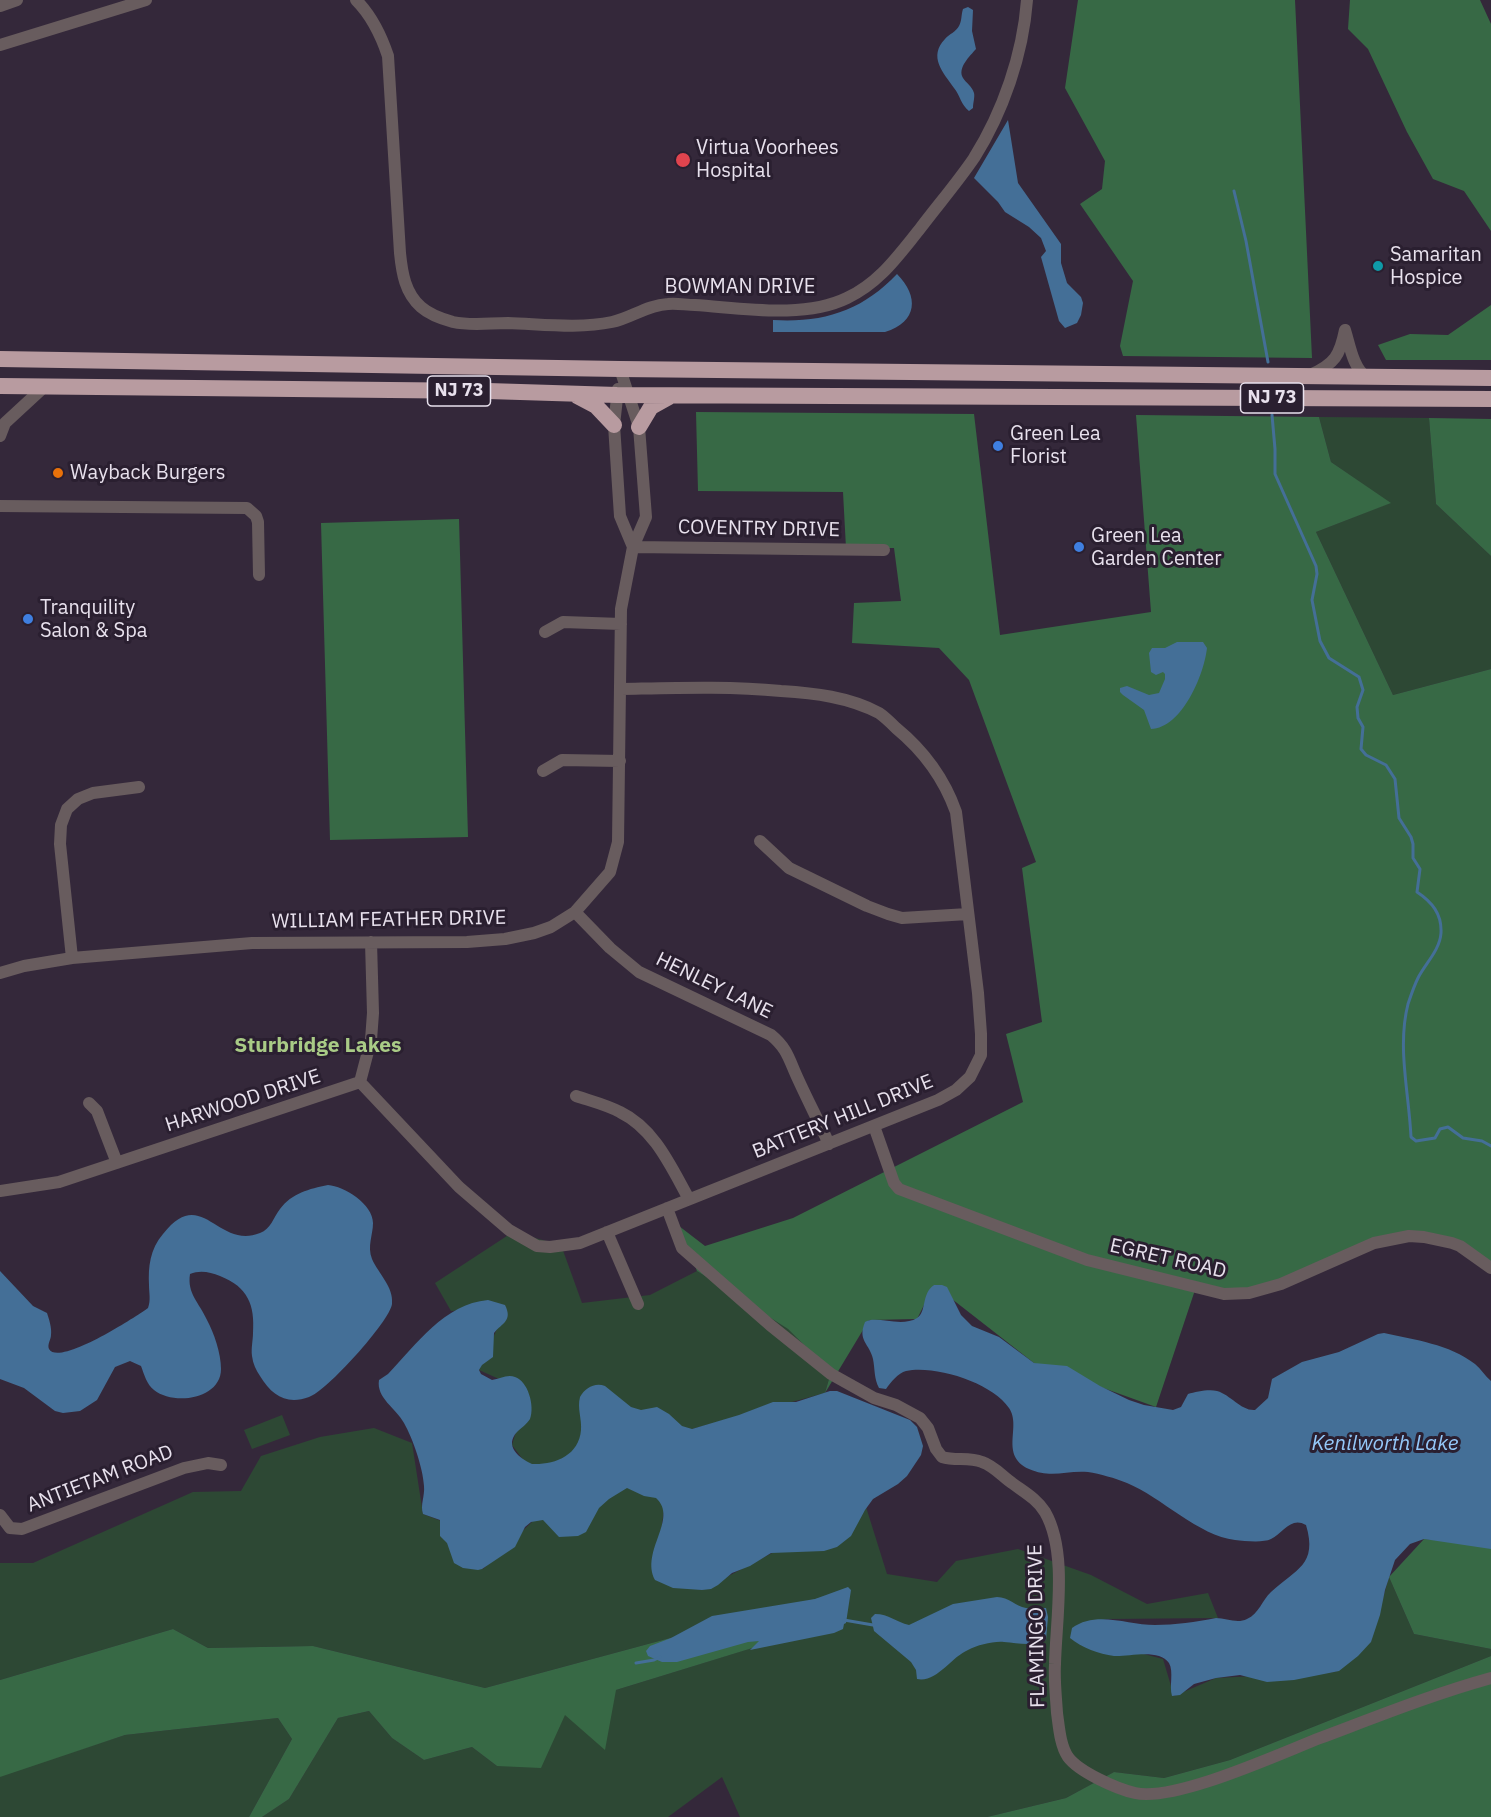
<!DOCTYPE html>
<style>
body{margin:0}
canvas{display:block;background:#34283a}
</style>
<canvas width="1491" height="1817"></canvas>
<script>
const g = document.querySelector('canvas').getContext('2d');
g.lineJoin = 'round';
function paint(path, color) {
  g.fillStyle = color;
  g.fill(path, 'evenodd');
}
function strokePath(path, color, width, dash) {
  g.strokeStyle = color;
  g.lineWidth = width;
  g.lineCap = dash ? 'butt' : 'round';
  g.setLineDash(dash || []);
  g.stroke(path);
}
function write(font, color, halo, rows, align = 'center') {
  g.font = font + ' "IBM Plex Sans",sans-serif';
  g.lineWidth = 6;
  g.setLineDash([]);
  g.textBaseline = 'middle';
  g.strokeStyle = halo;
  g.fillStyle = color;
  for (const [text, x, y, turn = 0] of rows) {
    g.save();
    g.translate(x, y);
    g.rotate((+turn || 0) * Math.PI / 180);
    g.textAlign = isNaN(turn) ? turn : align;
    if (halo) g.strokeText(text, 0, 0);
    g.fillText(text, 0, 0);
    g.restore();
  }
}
const green = new Path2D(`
 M1319 417 1429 418 1436 504 1491 556V669L1393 695 1316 532 1390 503 1331 462Z
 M513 1232 561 1245 582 1303 650 1295 697 1271 788 1329 831 1372 825 1393 692 1429 664 1509 655 1579 702 1590 774 1552 837 1547 866 1507 887 1574 937 1582 956 1561 1018 1549 1091 1575 1147 1604 1208 1593 1218 1618 1106 1619 1071 1635 1163 1659 1174 1696 1216 1678 1335 1672 1371 1641 1389 1577 1414 1634 1491 1649V1656L1230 1760 1164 1778 1114 1772 1066 1798 987 1817H740L722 1777 668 1817H262L289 1799 338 1718 369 1711 392 1738 424 1760 472 1747 497 1766 565 1714 616 1690 836 1622 848 1590 485 1688 313 1646 208 1648 173 1629 0 1680V1563H33L193 1492 241 1491 261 1456 320 1437 374 1428 412 1443 423 1514 441 1521 483 1569 534 1520 524 1461 512 1445 528 1392 479 1370 506 1308 451 1311 435 1283Z
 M282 1415 290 1435 252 1449 244 1430Z
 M278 1718 292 1739 249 1817H0V1777L2 1775 125 1735Z`);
const forest = new Path2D(`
 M1078 0H1295L1312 358 1123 356 1120 346 1133 281 1080 204 1102 189 1105 161 1065 88Z
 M1350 0H1480L1491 24V231L1464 191 1433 179 1407 132 1368 49 1348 29Z
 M1491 305V360H1386L1378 345 1410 334 1448 335Z
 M696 412 974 414 1000 635 1151 612 1136 415 1319 417 1331 462 1391 503 1316 532 1393 695 1491 669V1263L1417 1233 1245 1294 1196 1287 1156 1407 1034 1363 934 1285 917 1319 869 1320 825 1393 831 1372 788 1329 697 1271 679 1226 705 1246 793 1218 1023 1102 1006 1034 1042 1022 1022 868 1036 862 969 680 939 648 852 643 854 603 901 601 894 548H846L843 492 698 491Z
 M1429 418 1491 419V556L1436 504Z
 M459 519 468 837 330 840 321 523Z
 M1424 1539 1491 1543V1649L1414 1634 1389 1577Z
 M848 1590 837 1622 616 1690 605 1750 565 1715 541 1768 497 1766 472 1747 424 1760 392 1738 369 1711 338 1718 289 1799 262 1817H249L292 1739 278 1718 125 1735 0 1777V1680L173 1629 208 1648 313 1646 485 1688Z
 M1491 1656V1817H987L1066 1798 1114 1772 1164 1778 1230 1760Z`);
const water = new Path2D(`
 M968 7 973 10 972 31 976 49C970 56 957 68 963 78 966 83 972 86 974 93 975 97 973 103 973 108L969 111C961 105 960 95 954 88 943 72 928 57 945 39 949 34 956 32 959 26 962 21 961 15 963 9Z
 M1008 120 1018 183 1061 244V263L1067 283 1081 297 1083 303 1081 315 1077 323 1065 328 1059 321 1041 257 1046 251 1041 238 1029 227 1005 212 998 202 974 178Z
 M897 274C919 296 918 322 885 332H773V320C823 323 862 311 897 274Z
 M1177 642H1203L1207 648C1204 675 1182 728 1151 729L1144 710 1123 695 1120 692V688L1127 686 1149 695 1159 693 1165 679V674L1163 672 1156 675 1151 672 1149 653 1152 648H1165Z
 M328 1185C344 1186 373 1204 373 1223 373 1235 367 1246 372 1259 378 1273 394 1287 392 1304 390 1321 326 1392 309 1397 287 1405 272 1396 260 1376 256 1370 253 1364 252 1356 251 1348 253 1340 253 1333 255 1305 248 1287 220 1276 210 1272 200 1270 190 1274 187 1294 199 1302 207 1320 214 1333 221 1353 221 1369 221 1399 174 1406 154 1390 147 1385 144 1374 141 1366L130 1361 115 1367 97 1400 80 1411 63 1413 55 1411 24 1388 0 1379V1271L33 1306 47 1313C49 1319 52 1328 51 1335 51 1340 47 1344 49 1349 59 1367 137 1316 148 1308 151 1300 149 1293 149 1285 148 1267 150 1249 163 1234 202 1184 217 1250 260 1233 271 1229 273 1218 280 1209 292 1193 309 1189 328 1185Z
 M934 1285H942L947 1287 961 1315 972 1326 999 1337 1034 1363 1067 1366 1100 1386 1129 1400 1144 1405 1173 1410 1181 1407 1188 1394C1196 1392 1208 1389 1217 1391 1231 1395 1241 1411 1255 1410L1268 1398 1272 1379 1302 1362 1339 1352 1378 1334 1384 1333C1415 1340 1449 1344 1475 1364 1481 1369 1485 1376 1491 1381V1549L1424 1539 1410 1544 1395 1560 1385 1590 1380 1615 1371 1642 1358 1656 1339 1671 1294 1680 1267 1682 1240 1675 1216 1678 1194 1684 1180 1695 1172 1696C1169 1686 1174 1672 1169 1663 1159 1648 1128 1657 1114 1656 1099 1654 1082 1648 1070 1638L1072 1628C1096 1610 1128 1625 1155 1625 1175 1625 1196 1622 1216 1618 1226 1618 1237 1624 1247 1619 1259 1614 1262 1600 1271 1592 1296 1569 1318 1565 1306 1525 1291 1516 1283 1533 1271 1539 1263 1543 1245 1541 1235 1540 1199 1536 1161 1497 1127 1483 1115 1478 1100 1474 1088 1472 1066 1470 1052 1479 1029 1469 999 1455 1022 1427 1009 1408 992 1383 936 1365 906 1371 898 1373 891 1382 886 1389L879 1388C874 1379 875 1369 873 1359 870 1344 857 1341 865 1322 876 1315 901 1328 917 1318 927 1312 921 1294 934 1285Z
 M488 1300 505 1305C513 1321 502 1323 494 1333L493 1357 482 1365 479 1370 481 1374 492 1380C500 1379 507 1374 515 1377 528 1381 535 1406 530 1419 527 1424 521 1428 517 1432 504 1446 519 1458 532 1464 554 1465 579 1456 581 1430 582 1419 577 1408 580 1397 585 1388 595 1382 605 1386L631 1407 641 1410 657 1407 669 1414 682 1426 692 1429 739 1415 773 1402H796L830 1391H837L910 1420 917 1427 923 1446 921 1455 907 1476 898 1484 873 1499 865 1510 851 1536 837 1547 824 1551 771 1553 750 1566 732 1573 718 1585 711 1589 702 1590 673 1588 655 1580C640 1551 679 1519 656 1498L644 1496 627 1488 609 1499 599 1508 586 1532 578 1536 559 1537 543 1520 531 1522 525 1527 515 1547 482 1569 478 1570 463 1568 454 1563 447 1543 440 1536V1520L423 1514C420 1505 425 1496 424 1486 423 1468 413 1439 404 1423 396 1408 376 1398 379 1380L388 1374C417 1344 444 1304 488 1300Z
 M848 1587 851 1590 846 1623 844 1624 843 1629 834 1633 750 1650 759 1641 748 1642 677 1662H662L648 1656 646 1651 650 1646 671 1638 712 1616 815 1599Z
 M997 1597C1009 1597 1015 1606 1026 1608 1032 1609 1039 1608 1046 1608L1048 1617 1046 1640C1032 1647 1018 1643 1004 1642 993 1641 978 1645 968 1650 951 1657 937 1683 917 1679L916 1670 911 1662 874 1631 871 1618 875 1614C889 1614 896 1622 909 1625L953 1604Z`);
const stream = new Path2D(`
 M1234 191 1246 241 1268 362
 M1272 415 1275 449V474L1316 566 1317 574 1312 600 1320 641 1329 658 1359 677 1363 690 1357 707 1358 718 1363 727 1361 749 1366 755 1386 765 1395 779 1399 818 1411 837 1413 844V858L1420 869 1417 892C1432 902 1442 914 1441 933 1440 950 1425 964 1418 978 1414 986 1411 995 1408 1004 1397 1047 1409 1093 1411 1137L1416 1141 1435 1138 1440 1129 1448 1127 1463 1138 1482 1141 1491 1146
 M844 1620 873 1625
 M636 1663 654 1660 660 1657`);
const minor = new Path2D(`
 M356 0C372 16 381 35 388 56L400 253C402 273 405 293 421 307 430 315 442 319 453 322 471 326 489 323 508 323 541 324 579 329 612 322 631 318 647 305 668 304 677 303 686 305 695 305 742 308 804 319 847 298 879 283 897 257 919 230 937 206 957 183 974 158 1003 112 1023 54 1027 0
 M0 6 17 0
 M0 45 146 0
 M1310 375C1335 364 1340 355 1345 330 1350 346 1353 368 1367 378
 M618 389 614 425 620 516 633 547
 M0 436 5 423 44 387
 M0 506 247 508 256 516 258 522 259 575
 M633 547 884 550
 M545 632 563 622 621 624
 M543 771 562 760 620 761
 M760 841 789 868 867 906 888 914 902 918 968 914
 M575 912 610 948 639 972 771 1035C788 1049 789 1060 798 1079 808 1101 819 1122 829 1144
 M72 958 60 844 61 825 67 809 78 799 93 793 139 787
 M0 973 24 966 72 958 252 943 467 942 505 939 534 933 551 927 575 912 610 872 618 842 621 609 633 547 646 517 639 427 620 369
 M360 1082 459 1187 509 1230 537 1246 550 1247 580 1243 938 1100 956 1090 970 1077 981 1055V1034L978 993 956 812C944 778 924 751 896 728 891 723 885 717 879 713 849 697 814 693 781 691 728 686 675 688 621 689
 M576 1096C591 1101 607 1105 620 1112 655 1129 671 1167 689 1199
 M89 1103 97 1111 117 1163
 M874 1126 894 1183 899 1189 1087 1260 1224 1294 1249 1293 1281 1284 1374 1243 1409 1236 1424 1237 1452 1243 1460 1246 1491 1268
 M0 1191 59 1182 360 1082 371 1040 373 1013 371 942
 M667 1208 682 1248 770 1325 831 1374 874 1398 896 1405 920 1418 928 1428 936 1449 942 1457C955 1461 969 1457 982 1462 994 1466 1002 1476 1012 1483 1024 1492 1037 1499 1045 1512 1068 1552 1056 1619 1055 1664 1054 1680 1056 1697 1057 1713 1059 1727 1060 1745 1068 1757 1079 1772 1117 1789 1135 1793 1175 1802 1279 1754 1320 1738 1376 1717 1433 1694 1491 1678
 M607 1232 638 1304
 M0 1515 10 1528 22 1529 184 1468 208 1463 221 1465`);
const highway = new Path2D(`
 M0 359 620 369 1491 378
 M0 386 488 391 617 395 1491 399
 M577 396 596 406 614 425
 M639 427 651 407 669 397`);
const markers = [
 [683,160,8,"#e0444e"],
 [1378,266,6,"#0f9aa8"],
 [998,446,6,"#3f7fe0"],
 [58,473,6,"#e8710a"],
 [1079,547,6,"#3f7fe0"],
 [28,619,6,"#3f7fe0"]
];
const shields = [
 [459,391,63],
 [1272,398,63]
];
const shieldNames = [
 ["NJ 73",459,391],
 ["NJ 73",1272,398]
];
const poiNames = [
 ["Virtua Voorhees",696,148],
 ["Hospital",696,171],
 ["Samaritan",1390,255],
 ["Hospice",1390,278],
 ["Green Lea",1010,434],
 ["Florist",1010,457],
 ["Wayback Burgers",70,473],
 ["Green Lea",1091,536],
 ["Garden Center",1091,559],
 ["Tranquility",40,608],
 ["Salon & Spa",40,631]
];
const streetNames = [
 ["BOWMAN DRIVE",740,287],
 ["COVENTRY DRIVE",759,529,1],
 ["WILLIAM FEATHER DRIVE",389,920,-1],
 ["HENLEY LANE",714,986,26],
 ["HARWOOD DRIVE",243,1101,-18],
 ["BATTERY HILL DRIVE",843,1117,-22],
 ["EGRET ROAD",1168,1259,13],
 ["ANTIETAM ROAD",100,1479,-21],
 ["FLAMINGO DRIVE",1037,1626,-91]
];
const neighbourhoodNames = [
 ["Sturbridge Lakes",318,1046]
];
const waterNames = [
 ["Kenilworth Lake",1385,1444]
];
paint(green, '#2d4834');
paint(forest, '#376945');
paint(water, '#446f97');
strokePath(stream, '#446f97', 3);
strokePath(minor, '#685c5e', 12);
strokePath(highway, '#b89ba0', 16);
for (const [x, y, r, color] of markers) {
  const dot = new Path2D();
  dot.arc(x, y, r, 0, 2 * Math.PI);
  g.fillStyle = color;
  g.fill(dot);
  strokePath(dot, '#2a1f30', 2);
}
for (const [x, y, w] of shields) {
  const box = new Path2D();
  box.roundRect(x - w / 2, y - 15, w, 30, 4.5);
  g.fillStyle = '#2a1f30';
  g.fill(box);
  strokePath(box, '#e8e1ed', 1.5);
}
write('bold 18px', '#e8e1ed', null, shieldNames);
write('20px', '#e8e1ed', '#2a1f30', poiNames, 'left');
write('20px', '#e8e1ed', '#2a1f30', streetNames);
write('bold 21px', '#a9cb86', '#2a1f30', neighbourhoodNames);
write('italic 21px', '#94c7f8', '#2a1f30', waterNames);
</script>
